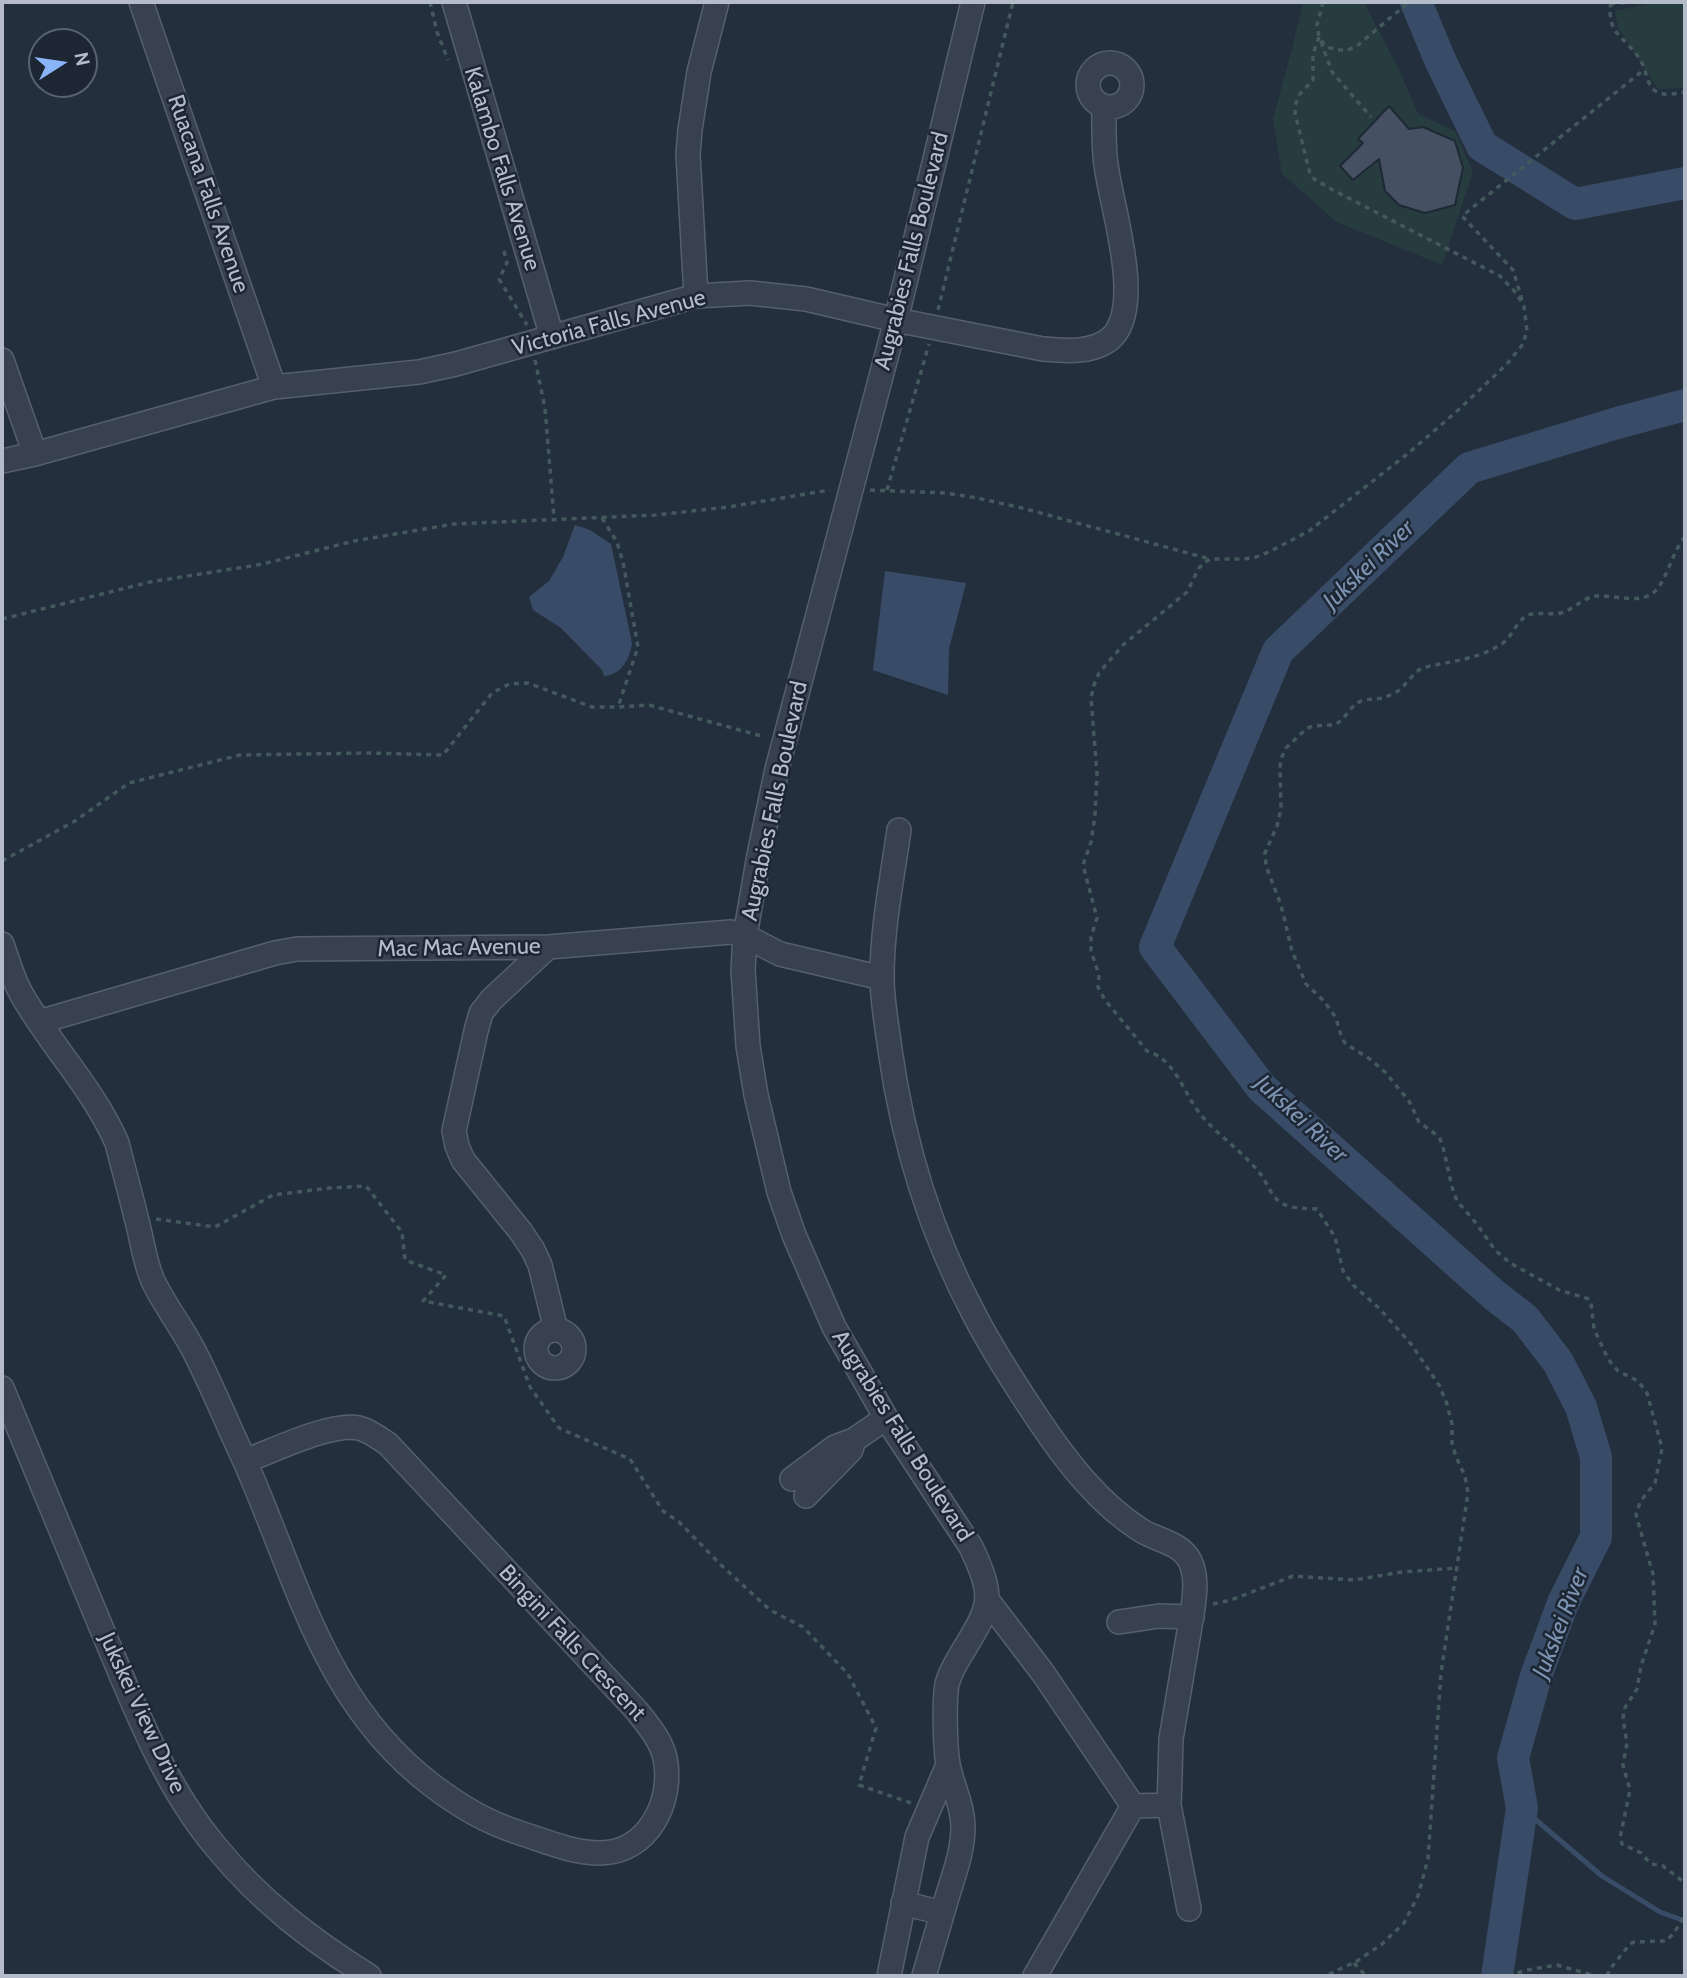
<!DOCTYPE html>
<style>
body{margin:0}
#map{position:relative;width:1687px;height:1978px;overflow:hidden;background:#242f3e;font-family:Cabin,sans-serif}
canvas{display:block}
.frame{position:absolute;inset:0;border:4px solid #b4bcc9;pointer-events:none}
.north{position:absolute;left:28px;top:28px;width:70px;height:70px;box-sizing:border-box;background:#1d2633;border:2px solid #59626f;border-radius:50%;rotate:78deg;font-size:19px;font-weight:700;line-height:28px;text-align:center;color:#b4bcc9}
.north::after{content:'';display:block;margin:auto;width:24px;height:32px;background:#8ab4f8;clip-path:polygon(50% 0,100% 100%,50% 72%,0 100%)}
</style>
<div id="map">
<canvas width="1687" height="1978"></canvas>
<div class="frame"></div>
<div class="north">N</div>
</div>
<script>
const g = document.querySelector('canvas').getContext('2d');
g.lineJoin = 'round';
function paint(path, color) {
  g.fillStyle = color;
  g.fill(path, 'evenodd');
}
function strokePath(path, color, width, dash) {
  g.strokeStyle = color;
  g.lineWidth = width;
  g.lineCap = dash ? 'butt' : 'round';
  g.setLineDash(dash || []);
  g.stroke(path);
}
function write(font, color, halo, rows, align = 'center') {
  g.font = font + ' Cabin,sans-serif';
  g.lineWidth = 5;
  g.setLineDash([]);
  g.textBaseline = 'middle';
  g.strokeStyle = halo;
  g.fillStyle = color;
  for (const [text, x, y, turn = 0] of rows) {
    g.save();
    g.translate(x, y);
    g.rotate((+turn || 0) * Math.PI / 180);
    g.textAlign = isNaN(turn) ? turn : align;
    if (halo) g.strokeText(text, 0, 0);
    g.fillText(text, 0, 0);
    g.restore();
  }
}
const green = new Path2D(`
 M1303 2H1364L1401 74 1418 114 1455 131 1473 172 1442 265 1337 222 1282 174 1273 119 1292 49Z
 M1658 2H1685V88L1658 89 1618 28 1615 11Z`);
const water = new Path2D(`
 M575 525 590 530 611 544 632 643C630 658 622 675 604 676L602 670 561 628 533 610 529 597 549 581 563 557Z
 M885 571 966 583 949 649 948 695 873 670Z`);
const stream = new Path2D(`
 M1522 1808 1602 1876 1660 1912 1685 1921`);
const river = new Path2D(`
 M1416 2 1440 60 1482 146 1575 204 1685 183
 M1497 1976 1522 1808 1513 1758 1536 1676 1563 1603 1596 1537V1457L1581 1407 1558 1362 1525 1319 1494 1295 1262 1088 1155 947 1278 651 1469 468 1617 423 1685 405`);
const building = new Path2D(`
 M1389 106 1409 129 1423 127 1455 141 1463 168 1455 205 1425 213 1399 205 1385 191 1379 159 1353 180 1340 166 1363 143 1358 139Z`);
const path = new Path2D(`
 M430 2 437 32 448 60
 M1323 2 1317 25 1319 37 1323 43 1330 48 1341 50H1348L1358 45 1409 2
 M1611 2C1605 36 1629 38 1642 63 1646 71 1647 83 1653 89 1661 97 1675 94 1685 92
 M1610 4 1632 2
 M1319 37 1313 54V80L1300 94 1296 103 1295 113 1310 174 1314 179 1333 190 1500 276 1516 293 1524 306 1527 331 1523 344 1507 364 1455 413 1406 455 1309 531 1271 551 1256 557 1244 559H1210L1204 563 1199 568 1187 592 1123 645 1099 673 1094 685 1091 698 1097 774 1095 816 1091 842 1083 865 1097 918 1091 937V951L1099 975 1098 987 1105 1000 1147 1051C1171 1058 1180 1082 1192 1102 1207 1129 1242 1149 1262 1176 1268 1185 1271 1196 1280 1202 1289 1209 1306 1208 1317 1209L1335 1237 1343 1271 1353 1285 1379 1308 1411 1344 1439 1385 1447 1404 1452 1424V1443L1456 1457 1465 1476 1468 1493 1441 1673 1428 1859 1418 1896 1404 1923 1382 1944 1357 1961 1325 1976
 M1321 42 1332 72 1371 117
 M504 251 507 263 499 279 527 325
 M1522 300 1513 270 1462 216 1645 69
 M938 310 1013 2
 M535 360 545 408 554 518
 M870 490 945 493 977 498 1022 508 1210 559
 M887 490 929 344
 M602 518 617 542 623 562 638 647 618 707 649 705 765 737
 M1685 537C1671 552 1666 587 1650 595 1635 603 1614 595 1597 596 1584 597 1575 608 1564 612 1553 616 1542 612 1532 614 1518 616 1514 635 1503 643 1478 660 1450 661 1422 668L1416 672 1400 690 1384 698 1363 700 1355 704 1341 721 1334 725 1314 726 1307 728 1286 748 1281 759 1280 767 1281 809 1277 826 1265 853 1266 866 1281 905 1292 951 1306 984 1324 1001 1336 1018 1342 1039 1346 1044 1370 1059 1385 1072 1409 1101 1419 1122 1434 1133 1440 1139 1443 1147 1452 1187 1457 1201 1476 1223 1495 1250 1510 1263 1559 1290 1589 1299 1591 1303 1594 1329 1608 1359 1618 1371 1638 1381 1647 1393 1662 1448 1655 1483 1640 1502 1636 1515 1653 1574 1655 1624 1641 1666 1637 1689 1624 1709 1623 1719 1627 1743 1623 1765 1630 1790 1620 1838 1622 1844 1641 1853 1651 1864 1663 1866 1685 1883
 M2 619 150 582 263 564 354 541 454 524 656 515 728 507 830 490
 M2 861 75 821 129 783 240 755 368 753 443 755 492 693 509 684 528 683 592 707H618
 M156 1219 215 1227 273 1195 330 1188 366 1186 402 1232 405 1260 446 1275 423 1301 504 1316 530 1387 559 1428 630 1459 663 1511 679 1522 721 1565 770 1610 803 1627 848 1674 876 1728 859 1785 911 1803
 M1213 1604 1231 1600 1293 1576 1354 1580 1402 1572 1457 1568
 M1354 1963 1366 1976
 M1508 1976 1527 1970 1557 1965 1596 1976
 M1607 1976 1610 1969 1630 1944 1634 1942 1666 1941 1674 1933 1685 1915`);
const minor = new Path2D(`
 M141 2 274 387
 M454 2 552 337
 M1088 85a22 22 0 1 1 44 0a22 22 0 1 1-44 0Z
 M696 296 688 154 690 130 699 72 717 2
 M2 360 35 454
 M2 461 35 454 274 387 419 372 456 364 696 296 750 293 806 299 896 320 1043 349C1065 351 1097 354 1114 335 1142 301 1113 211 1107 171 1103 150 1104 128 1104 106
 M899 830C892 879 882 928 882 977 882 1001 887 1026 890 1050 903 1142 931 1234 975 1316 993 1351 1016 1386 1038 1419 1066 1461 1099 1504 1142 1531 1157 1540 1181 1543 1190 1561 1197 1576 1195 1592 1193 1608L1171 1739 1170 1775 1169 1805 1189 1909
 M2 944C8 961 13 980 22 995 51 1046 93 1088 117 1143 123 1167 130 1192 136 1217 142 1238 144 1261 153 1281 164 1304 180 1325 192 1347 211 1383 226 1421 243 1457 297 1577 322 1702 433 1786 461 1807 486 1822 520 1833 545 1841 573 1853 600 1853 648 1853 674 1801 665 1758 661 1740 648 1725 637 1711L388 1444C379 1438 370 1431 359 1428 331 1422 273 1451 245 1461
 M548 947 492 999 481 1013 476 1031 454 1131 457 1146 463 1160 521 1232 533 1250 540 1265 556 1330
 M39 1022 275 953 297 949 548 947 731 932 745 936 780 954 882 978
 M536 1349a19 19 0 1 1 38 0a19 19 0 1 1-38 0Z
 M2 1388C35 1468 68 1547 101 1627 133 1703 163 1784 216 1847 259 1900 311 1940 369 1976
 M792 1479 835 1447 854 1440 886 1418
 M806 1496 851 1450 853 1443
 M988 1601 1043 1673 1133 1806 1169 1805
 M1119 1622 1159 1616 1192 1617
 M903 1903 942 1913
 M889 1976 917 1837 948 1765
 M924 1976C932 1949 940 1922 948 1894 955 1872 963 1850 963 1827 963 1805 952 1786 948 1764 945 1748 944 1701 947 1684 950 1672 957 1661 963 1651 991 1605 995 1598 971 1547L886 1418 861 1374 834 1327 794 1235 779 1192 756 1095 748 1046 743 970 745 936 759 855 777 769 896 320 973 2
 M1035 1976 1133 1806`);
const streetNames = [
 ["Kalambo Falls Avenue",502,169,73],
 ["Ruacana Falls Avenue",208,194,71],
 ["Augrabies Falls Boulevard",912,251,-76],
 ["Victoria Falls Avenue",609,323,-15],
 ["Augrabies Falls Boulevard",775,801,-78],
 ["Mac Mac Avenue",459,948,-1],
 ["Augrabies Falls Boulevard",902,1436,58],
 ["Bingini Falls Crescent",572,1643,47],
 ["Jukskei View Drive",142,1713,65]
];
const waterNames = [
 ["Jukskei River",1369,565,-44],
 ["Jukskei River",1301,1119,43],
 ["Jukskei River",1561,1623,-69]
];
paint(green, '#263c3f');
paint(water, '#394c67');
strokePath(stream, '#394c67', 5);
strokePath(river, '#394c67', 32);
paint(building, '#455162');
strokePath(building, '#1f2835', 2);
strokePath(minor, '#565f6c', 26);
strokePath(path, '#44595c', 3.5, [5, 5]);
strokePath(minor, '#38414e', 23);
write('23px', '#b4bcc9', '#1d2633', streetNames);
write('italic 24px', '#7c92b1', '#1d2633', waterNames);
</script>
